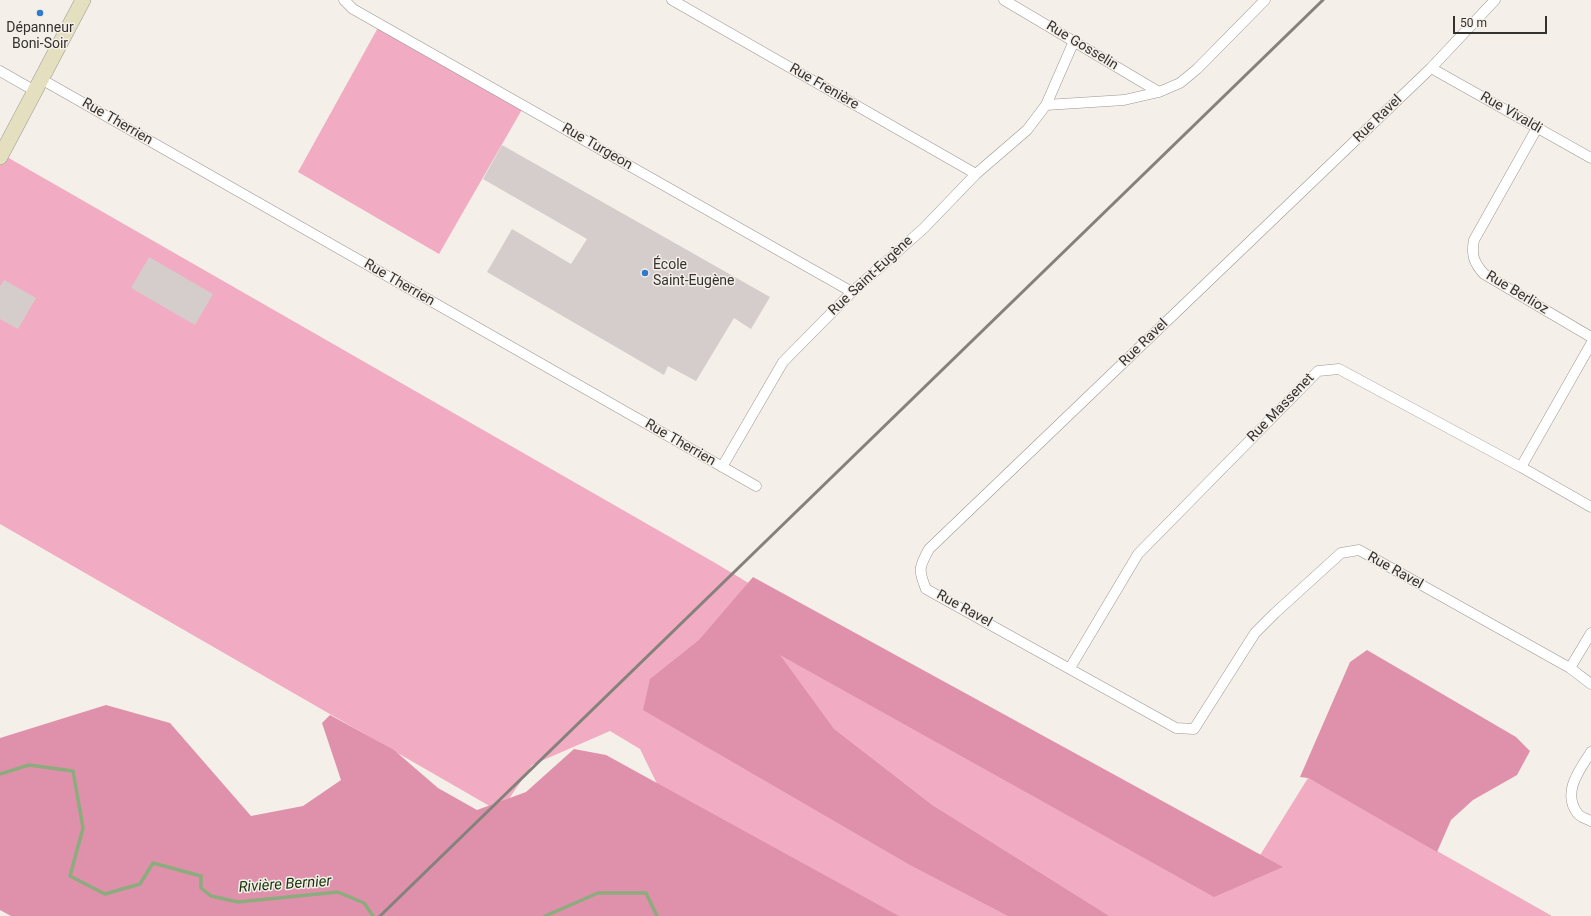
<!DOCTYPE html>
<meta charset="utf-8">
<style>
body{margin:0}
#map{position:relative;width:1591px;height:916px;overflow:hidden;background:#f4efe9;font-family:Roboto,sans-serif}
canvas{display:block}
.scale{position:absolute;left:1453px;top:16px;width:94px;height:18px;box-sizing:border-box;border:2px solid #34322f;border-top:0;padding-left:5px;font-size:12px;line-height:14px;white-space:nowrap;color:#34322f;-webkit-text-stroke:3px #f4efe9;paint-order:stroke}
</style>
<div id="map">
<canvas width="1591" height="916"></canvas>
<div class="scale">50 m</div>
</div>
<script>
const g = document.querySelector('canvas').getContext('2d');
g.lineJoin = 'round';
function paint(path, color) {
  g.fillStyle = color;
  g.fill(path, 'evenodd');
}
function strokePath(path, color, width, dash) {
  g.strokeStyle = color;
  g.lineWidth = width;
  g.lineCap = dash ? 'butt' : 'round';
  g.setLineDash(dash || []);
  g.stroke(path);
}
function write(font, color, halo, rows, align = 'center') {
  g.font = font + ' Roboto,sans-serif';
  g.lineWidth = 3;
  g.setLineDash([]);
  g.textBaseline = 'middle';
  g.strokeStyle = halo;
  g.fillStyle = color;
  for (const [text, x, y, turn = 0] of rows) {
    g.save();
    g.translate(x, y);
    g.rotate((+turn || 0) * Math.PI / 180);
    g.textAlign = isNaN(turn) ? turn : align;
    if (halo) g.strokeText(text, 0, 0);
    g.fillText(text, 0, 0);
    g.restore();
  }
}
const green = new Path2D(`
 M380 24 524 106 439 254 298 172Z
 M0 153 717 564 1244 881 1308 778 1552 916H879L660 790 640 749 610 731 532 765 500 812 0 524Z`);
const forest = new Path2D(`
 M753 577 1283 867 1214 897 780 655 834 729 932 805 1109 916H1008L910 865 643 710 650 679 699 640Z
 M1367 650 1516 737 1530 751 1517 775 1473 800 1451 820 1437 852 1308 778 1300 777 1350 662Z
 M106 705 170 723 251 816 303 806 341 780 322 723 330 715 394 750 438 788 477 810 526 792 574 749 606 755 899 916H11L0 910V738Z`);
const stream = new Path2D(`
 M0 774 29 765 73 771 83 828 70 876 105 894 140 884 153 863 201 876V888L211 896 238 902 338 892 364 903 373 916
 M545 916 598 893H646L657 916`);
const building = new Path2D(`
 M502 145 770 297 751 329 734 318 696 381 668 366 664 375 487 272 512 229 571 264 587 239 483 179Z
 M149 257 213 294 195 325 131 288Z
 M4 280 36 298 18 329 0 319V286Z`);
const street = new Path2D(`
 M344 0 353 9 852 292
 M672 0 976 174
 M1004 0 1159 92
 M1495 0 1431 68 929 549C919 567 918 570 926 589L1176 728 1194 729 1255 633 1275 613 1341 553 1359 550 1570 668 1591 684
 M1431 68 1591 158
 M0 71 35 91
 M41 79 756 486
 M1046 105 1124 100 1159 92 1180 83 1197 69 1265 0
 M1537 128 1474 240C1471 255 1474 263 1484 274L1591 337
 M722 467 783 362 852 292 924 228 976 174 1027 130 1046 105 1074 41
 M1521 467 1591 344
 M1070 668 1138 554 1318 371 1339 369 1521 467 1591 507
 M1570 668 1591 633
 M1591 752C1580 769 1561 793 1578 814 1580 817 1587 819 1591 821`);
const secondary = new Path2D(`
 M0 157 83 0`);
const rail = new Path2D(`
 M380 916 1323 0`);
const markers = [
 [40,13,4,"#307ccc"],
 [645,273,4,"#307ccc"]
];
const poiNames = [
 ["Dépanneur",40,28],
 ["Boni-Soir",40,44],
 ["École",653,265,"left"],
 ["Saint-Eugène",653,281,"left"]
];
const streetNames = [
 ["Rue Gosselin",1082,46,31],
 ["Rue Frenière",824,87,30],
 ["Rue Vivaldi",1511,113,30],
 ["Rue Ravel",1378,119,-44],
 ["Rue Therrien",117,122,30],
 ["Rue Turgeon",597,147,30],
 ["Rue Saint-Eugène",871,276,-43],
 ["Rue Therrien",399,283,30],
 ["Rue Berlioz",1517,293,31],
 ["Rue Ravel",1144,343,-44],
 ["Rue Massenet",1281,408,-46],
 ["Rue Therrien",680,443,30],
 ["Rue Ravel",1395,571,29],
 ["Rue Ravel",964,609,29]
];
const waterNames = [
 ["Rivière Bernier",285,885,-4]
];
paint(green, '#f1acc3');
paint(forest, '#df91ac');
strokePath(stream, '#8cac7d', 3.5);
paint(building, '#d5cdcb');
strokePath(street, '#9b9691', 11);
strokePath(secondary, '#9b9691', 16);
strokePath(street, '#fff', 10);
strokePath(secondary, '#e4e0bf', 15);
strokePath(rail, '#85827e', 3);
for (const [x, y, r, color] of markers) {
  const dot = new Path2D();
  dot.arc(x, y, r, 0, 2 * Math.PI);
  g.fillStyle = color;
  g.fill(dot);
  strokePath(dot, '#f4efe9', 1.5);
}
write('14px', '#34322f', '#f4efe9', poiNames);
write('14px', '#34322f', '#f4efe9', streetNames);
write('italic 15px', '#143205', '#f4efe9', waterNames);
</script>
